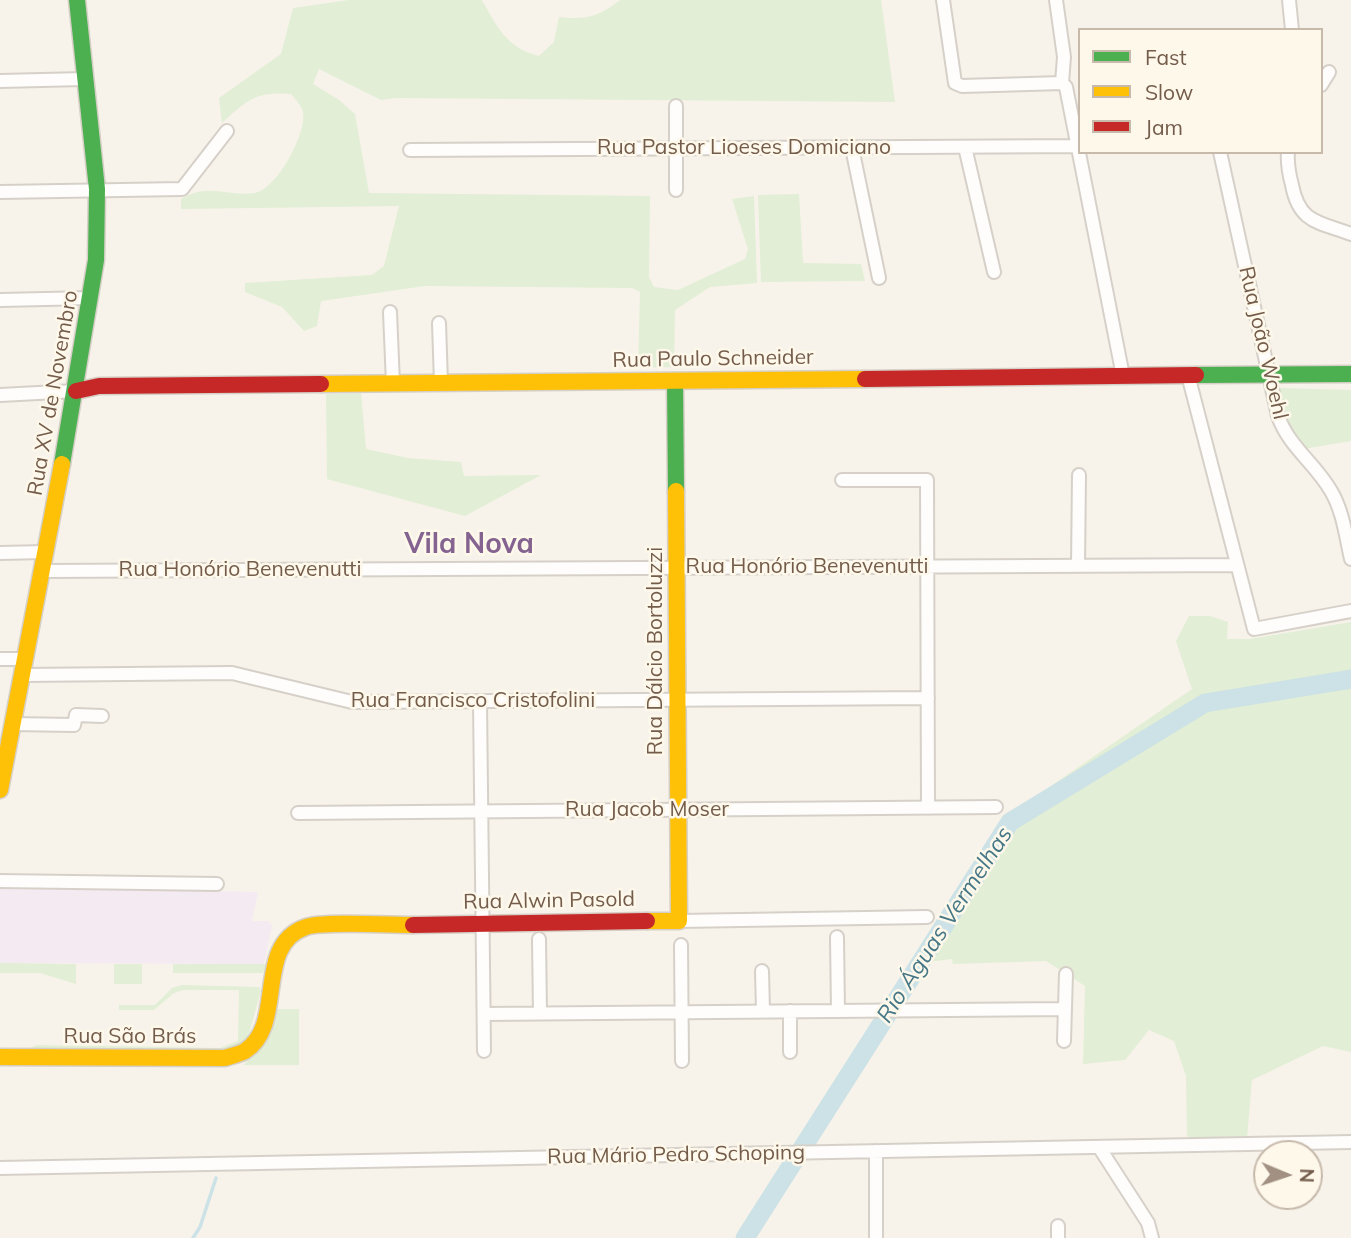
<!DOCTYPE html>
<meta charset="utf-8">
<style>
body{margin:0}
#map{position:relative;width:1351px;height:1238px;overflow:hidden;background:#f7f3ea;font-family:Mulish,sans-serif}
canvas{display:block}
.legend{position:absolute;left:1078px;top:28px;width:245px;height:126px;box-sizing:border-box;background:#fef8eb;border:2px solid #c7baab;margin:0;padding:9px 12px;list-style:none;font-size:21px;color:#745c4b}
.legend li{display:flex;align-items:center;gap:14px;height:35px}
.legend b{width:35px;border:2px solid #c7baab}
.north{position:absolute;left:1253px;top:1140px;width:70px;height:70px;box-sizing:border-box;background:#fef8eb;border:2px solid #c7baab;border-radius:50%;rotate:92deg;font-size:19px;font-weight:700;line-height:28px;text-align:center;color:#745c4b}
.north::after{content:'';display:block;margin:auto;width:24px;height:32px;background:#a29183;clip-path:polygon(50% 0,100% 100%,50% 72%,0 100%)}
</style>
<div id="map">
<canvas width="1351" height="1238"></canvas>
<ul class="legend">
<li><b style="height:9px;background:#4caf50"></b>Fast</li>
<li><b style="height:9px;background:#ffc107"></b>Slow</li>
<li><b style="height:9px;background:#c62828"></b>Jam</li>
</ul>
<div class="north">N</div>
</div>
<script>
const g = document.querySelector('canvas').getContext('2d');
g.lineJoin = 'round';
function paint(path, color) {
  g.fillStyle = color;
  g.fill(path, 'evenodd');
}
function strokePath(path, color, width, dash) {
  g.strokeStyle = color;
  g.lineWidth = width;
  g.lineCap = dash ? 'butt' : 'round';
  g.setLineDash(dash || []);
  g.stroke(path);
}
function write(font, color, halo, rows, align = 'center') {
  g.font = font + ' Mulish,sans-serif';
  g.lineWidth = 5;
  g.setLineDash([]);
  g.textBaseline = 'middle';
  g.strokeStyle = halo;
  g.fillStyle = color;
  for (const [text, x, y, turn = 0] of rows) {
    g.save();
    g.translate(x, y);
    g.rotate((+turn || 0) * Math.PI / 180);
    g.textAlign = isNaN(turn) ? turn : align;
    if (halo) g.strokeText(text, 0, 0);
    g.fillText(text, 0, 0);
    g.restore();
  }
}
const education = new Path2D(`
 M0 886 258 892 252 921H269L272 926 264 964 0 963Z`);
const green = new Path2D(`
 M349 0H482C497 27 507 48 539 56L554 42 559 17C587 20 598 17 620 0H881L895 102 395 98 381 100 319 69 313 84 339 100 355 114 369 193 650 196 649 277 654 287 678 290 745 259 748 249 732 199 754 196 757 283 710 287 675 310 674 367 638 368 640 292 632 288 425 286 321 301 317 326 304 331 282 307 245 292V283L372 275 384 266 399 206 181 209V199C208 182 227 197 255 193 277 189 307 133 303 112 302 106 295 99 291 94 256 91 247 100 222 123L219 98 281 54 293 8Z
 M799 194 803 263 861 264 865 281 761 282 758 195Z
 M1278 388 1351 390V441L1303 449 1282 416Z
 M361 393 366 449 408 458 461 462 464 476 541 475 465 516 327 479 326 394Z
 M1189 616H1210L1228 622 1227 639H1250L1351 622V1052L1323 1046 1252 1080 1247 1138 1193 1140 1187 1136 1186 1076 1174 1041 1149 1030 1125 1060 1083 1064 1085 986 1046 961 953 964 952 959 913 964 1016 810 1192 689 1176 641Z
 M0 963 76 964V984L40 973H0Z
 M114 964H142V984H114Z
 M173 964H266L263 973H173Z
 M182 985 259 987 261 990 248 1038 233 1050 29 1049 36 1045 220 1048 238 1041 239 990H183L174 993 154 1010H119V1005H155L172 988Z
 M272 1009H299V1065H243L260 1050Z`);
const stream = new Path2D(`
 M193 1238 200 1227 216 1178`);
const river = new Path2D(`
 M745 1238 1010 822 1205 703 1351 679`);
const street = new Path2D(`
 M943 0 955 83 962 86 1062 83
 M1056 0 1064 57 1062 83 1066 87 1123 376
 M1289 0 1292 30
 M0 81 84 79
 M1321 85 1329 72
 M965 147 994 272
 M852 148 879 278
 M410 150 1078 146
 M1220 152 1278 416C1289 447 1315 463 1331 491 1343 511 1346 537 1351 559
 M1288 152C1287 164 1289 174 1292 185 1299 223 1319 222 1351 234
 M676 190V106
 M0 192 182 189 227 131
 M0 300 91 298
 M390 312 393 384
 M439 323 441 383
 M1188 375 1254 629 1351 611
 M0 395 76 391
 M842 480H927L928 808
 M0 553 45 552
 M1078 566 1079 475
 M42 571 1237 565
 M0 659H25
 M22 675 232 673 352 702 928 698
 M480 702 484 1051
 M12 724 74 725 76 715 102 716
 M298 813 996 807
 M0 881 217 884
 M679 921 927 917
 M837 937 838 1011
 M539 939 540 1013
 M681 945 682 1061
 M762 971 763 1011
 M484 1014 1065 1009
 M1064 1041 1066 974
 M790 1052V1011
 M1099 1147 1148 1223 1152 1238
 M876 1151V1238
 M0 1168 1351 1142
 M1058 1238V1226`);
const fast = new Path2D(`
 M1196 375 1351 374
 M675 381 676 491
 M62 464 96 260 97 189 77 0`);
const slow = new Path2D(`
 M321 384 865 379
 M0 790 62 464
 M647 921H679L676 491
 M0 1057 225 1058C231 1056 240 1054 245 1051 287 1024 253 945 306 927 323 921 391 925 413 925`);
const jam = new Path2D(`
 M865 379 1196 375
 M76 391 99 386 321 384
 M413 925 647 921`);
const streetNames = [
 ["Rua Pastor Lioeses Domiciano",744,148],
 ["Rua João Woehl",1263,343,77],
 ["Rua Paulo Schneider",713,359,-1],
 ["Rua XV de Novembro",53,393,-80],
 ["Rua Honório Benevenutti",807,567],
 ["Rua Honório Benevenutti",240,570],
 ["Rua Dálcio Bortoluzzi",656,651,-90],
 ["Rua Francisco Cristofolini",473,701],
 ["Rua Jacob Moser",647,810],
 ["Rua Alwin Pasold",549,901,-1],
 ["Rua São Brás",130,1037],
 ["Rua Mário Pedro Schoping",676,1155,-1]
];
const waterNames = [
 ["Rio Águas Vermelhas",945,925,-57]
];
const districtNames = [
 ["Vila Nova",469,545]
];
paint(education, '#f4eaf2');
paint(green, '#e2eed5');
strokePath(stream, '#cce2e6', 3.5);
strokePath(river, '#cce2e6', 19);
strokePath(street, '#d6d0c9', 16);
strokePath(fast, '#d6cfc6', 19);
strokePath(slow, '#d6cfc6', 19);
strokePath(jam, '#d6cfc6', 19);
strokePath(street, '#fefdfc', 12);
strokePath(fast, '#4caf50', 16);
strokePath(slow, '#ffc107', 16);
strokePath(jam, '#c62828', 16);
write('21px', '#745c4b', '#fef8eb', streetNames);
write('italic 23px', '#457786', '#fef8eb', waterNames);
write('bold 28px', '#846390', '#fef8eb', districtNames);
</script>
